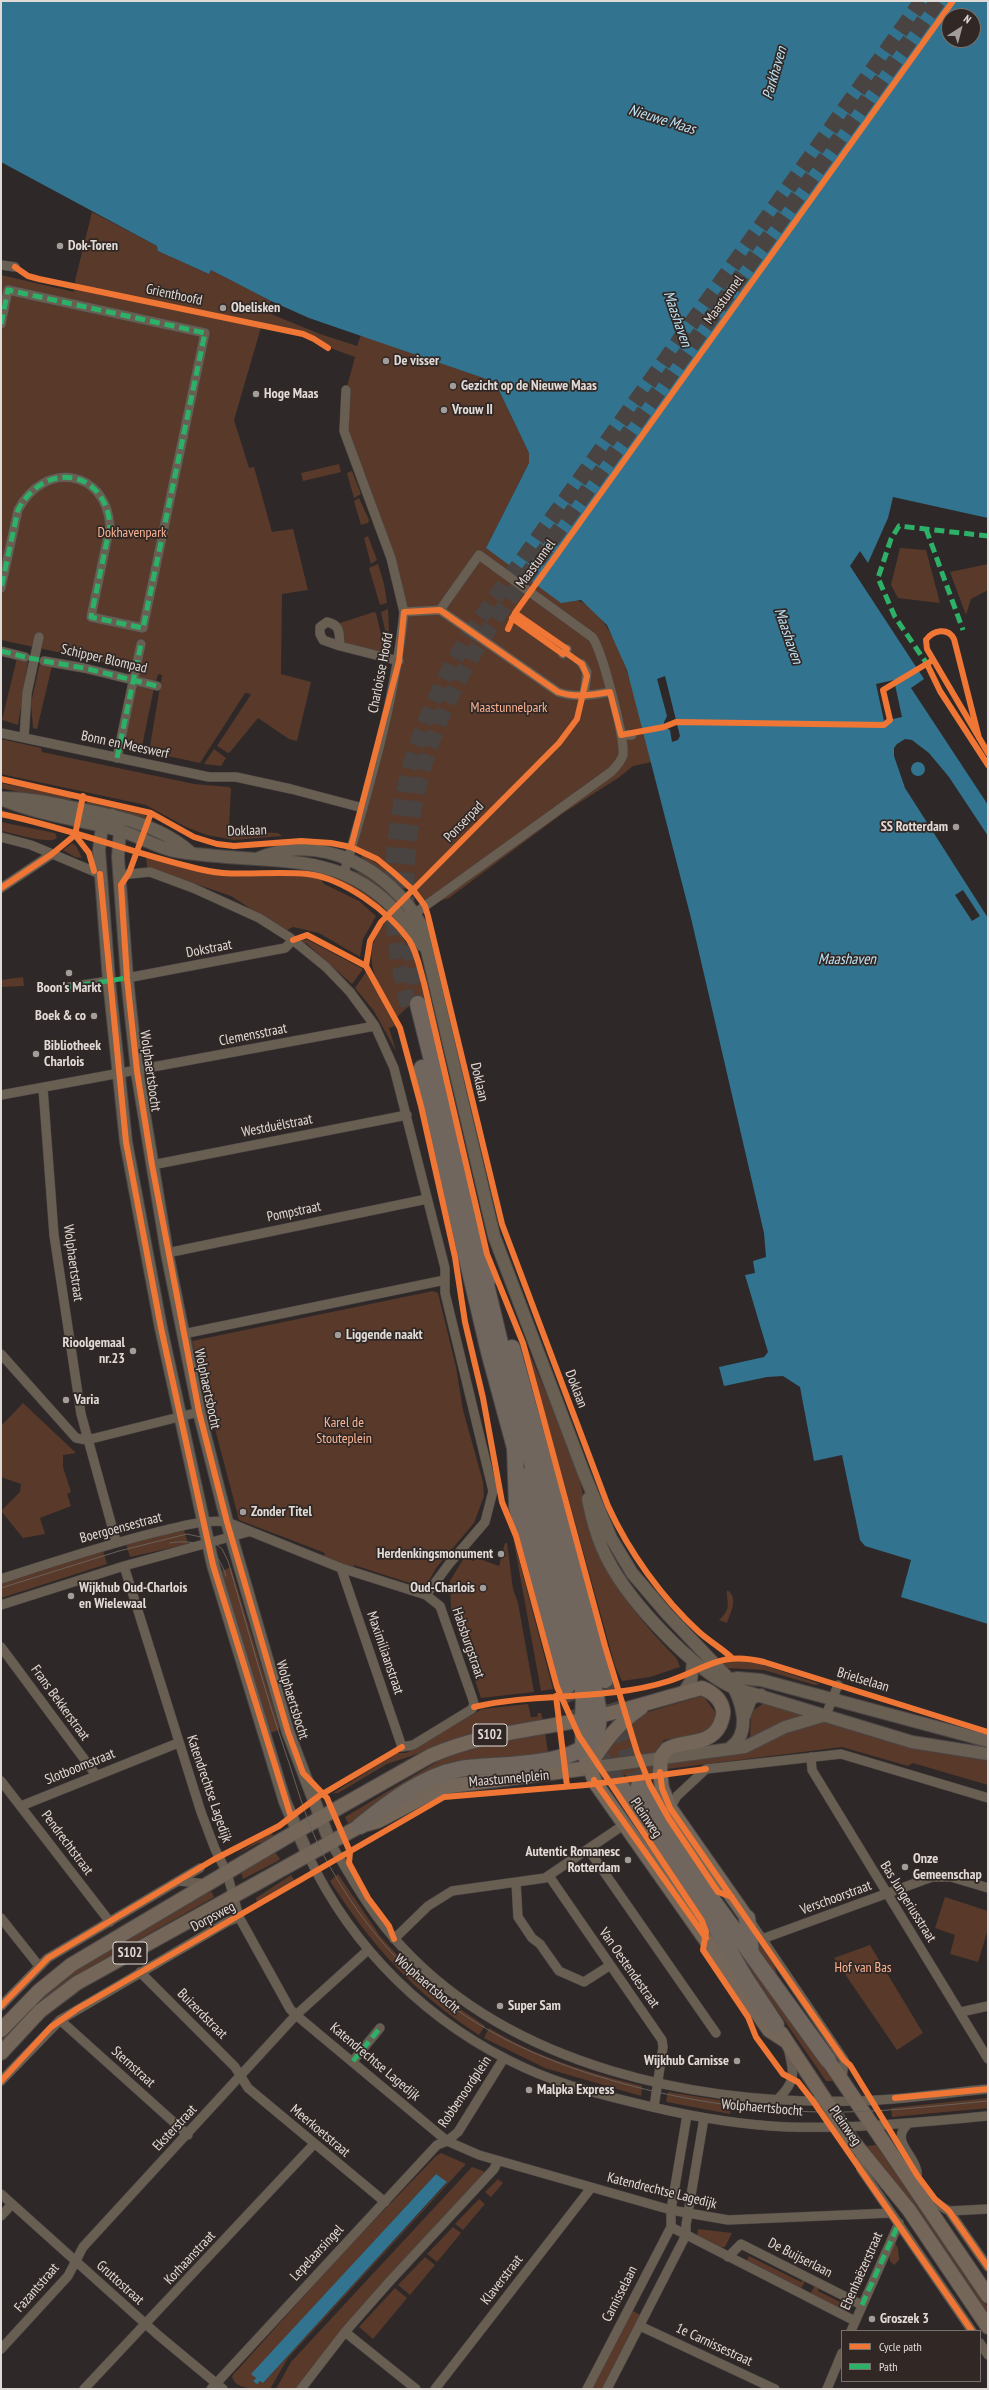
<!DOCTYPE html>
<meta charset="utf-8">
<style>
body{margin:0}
#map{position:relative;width:989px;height:2390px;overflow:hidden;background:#2e2928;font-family:"PT Sans Narrow",sans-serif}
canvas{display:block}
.frame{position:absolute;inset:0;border:2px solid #e1dbd8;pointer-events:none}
.legend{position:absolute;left:841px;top:2330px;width:140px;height:52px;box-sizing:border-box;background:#312825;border:1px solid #77706d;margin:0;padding:5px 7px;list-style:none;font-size:12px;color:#e1dbd8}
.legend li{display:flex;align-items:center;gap:8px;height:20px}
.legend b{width:20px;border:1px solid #77706d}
.north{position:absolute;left:941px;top:8px;width:40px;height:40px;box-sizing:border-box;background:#312825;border:1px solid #77706d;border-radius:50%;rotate:36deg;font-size:11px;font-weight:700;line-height:16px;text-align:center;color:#e1dbd8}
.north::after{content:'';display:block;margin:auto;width:14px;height:18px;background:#a29d9a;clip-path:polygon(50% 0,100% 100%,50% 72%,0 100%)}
</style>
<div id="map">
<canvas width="989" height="2390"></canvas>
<div class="frame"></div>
<ul class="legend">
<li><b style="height:5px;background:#f07635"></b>Cycle path</li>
<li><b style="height:5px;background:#2db169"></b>Path</li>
</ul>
<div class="north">N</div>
</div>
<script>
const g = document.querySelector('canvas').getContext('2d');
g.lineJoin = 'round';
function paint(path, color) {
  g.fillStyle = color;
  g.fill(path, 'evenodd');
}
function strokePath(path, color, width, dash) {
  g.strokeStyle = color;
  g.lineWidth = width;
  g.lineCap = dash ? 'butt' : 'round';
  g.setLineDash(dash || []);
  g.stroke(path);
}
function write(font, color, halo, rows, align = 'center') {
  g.font = font + ' "PT Sans Narrow",sans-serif';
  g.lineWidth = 3.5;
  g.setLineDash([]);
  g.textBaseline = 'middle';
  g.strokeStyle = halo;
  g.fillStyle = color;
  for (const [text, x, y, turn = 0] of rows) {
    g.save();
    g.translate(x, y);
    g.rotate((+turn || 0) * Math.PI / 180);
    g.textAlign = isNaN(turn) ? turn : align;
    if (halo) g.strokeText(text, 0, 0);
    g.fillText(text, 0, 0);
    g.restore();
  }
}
const green = new Path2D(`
 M92 212 157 246 159 251 209 274 211 270 271 301 266 312 320 334 357 346 361 335 495 382 529 453V463L486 548 572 600C618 601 643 726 652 762L633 766 618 778 562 814 449 898 425 906C405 879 382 861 351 847L363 808 404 612 396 575 349 447 346 390 355 357 333 349 308 334 262 324 234 420 249 468 254 467 272 532 293 529 308 590 282 594 281 674 311 682 297 741 289 739 258 718 230 752 228 753 217 746 250 696 251 694 245 693 200 763 149 752 162 675 158 674 156 682 136 678 137 669 1 640V275L74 292 76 283 75 281Z
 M339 464 341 472 303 481 301 473Z
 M352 471 361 494 354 498 347 473Z
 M359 498 369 520 368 523 361 525 354 501Z
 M368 536 377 560 371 564 364 538Z
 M900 548 926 550 940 603 898 598 891 585Z
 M378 564 384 584 387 603 380 605 369 568Z
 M988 564V590L971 599 966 615 950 572Z
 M388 609V610L389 632 385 630 381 612Z
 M374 612 376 613 384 647 383 654 344 642 340 623Z
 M17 658 28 662 18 725 2 720Z
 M40 663 52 666 37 729 33 728 31 703Z
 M134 685 154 688 141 751 123 748Z
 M1 739 41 748 42 752 194 784 229 787 231 789 229 826 232 831 278 833 282 836 234 840 207 835 186 827 146 805 1 774Z
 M214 749 226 758 221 766 204 764Z
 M1 783 70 797 72 799 67 802 1 788Z
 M89 801 145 815 147 820 85 804Z
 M1 822 55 833 57 838C50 845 13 833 1 831Z
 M72 843 76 846 82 858 75 857 63 850Z
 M361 853 388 871 403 884 399 889 389 876 362 858Z
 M146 857C175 865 203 873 233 876 263 878 291 873 321 879L324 884 359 901 376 916 363 939 360 957 319 933 293 927 285 931 231 896 147 867Z
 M358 868 394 894 389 899 357 875Z
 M330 873 385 902 380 908 362 894 329 877Z
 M387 920C415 945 419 972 427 1007L410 1005 397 1017C378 982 356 957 387 920Z
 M303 939 308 940 363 969 352 984 306 943 303 945 300 941Z
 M366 972 395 1026 389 1028 396 1051 374 1011 355 988Z
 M23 977 24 986 1 987V980Z
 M433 1291 438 1293 456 1367 463 1410 483 1482 484 1496 474 1523 436 1568 425 1588 354 1565 353 1568 324 1557 325 1553 239 1520 192 1341Z
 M525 1342C541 1383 560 1422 575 1463 582 1483 584 1505 590 1525 609 1583 636 1616 677 1659L680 1667 650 1677 622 1681 615 1666Z
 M23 1403 76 1453 63 1455V1467L71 1492 67 1494 71 1506 40 1518 45 1534 23 1538 1 1511 20 1492 21 1484 1 1477V1426Z
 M184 1530 188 1544 130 1557 126 1544Z
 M513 1537 553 1689 541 1691Z
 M505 1543H507L513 1589 518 1603 534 1692 481 1698 451 1610 450 1581 464 1558 474 1561 477 1558 499 1566Z
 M103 1551 107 1564 1 1598V1583Z
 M231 1567 279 1725V1730L270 1733 222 1574V1571Z
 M727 1590C739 1598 731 1611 727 1623L719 1620C733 1607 726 1604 727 1590Z
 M736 1660 754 1662 820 1684 815 1685 764 1670 727 1668 721 1665 722 1663Z
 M698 1697H704L715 1712C716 1739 684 1737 664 1740L655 1752 606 1761 600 1759 604 1750 641 1714Z
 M764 1703 813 1714 750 1739 751 1712Z
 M528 1704 531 1717H537L538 1713H541L543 1720 465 1738 387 1764 338 1793H333L397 1753H406L482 1709Z
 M822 1722 842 1724 922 1748 988 1761V1785L913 1763 908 1766 842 1747 667 1769 669 1763C694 1759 721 1757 745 1750 772 1743 794 1726 822 1722Z
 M545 1733 548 1752 546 1754 499 1759 388 1798 349 1825 345 1817 440 1760 480 1745Z
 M651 1764 654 1765 653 1773 600 1777V1772Z
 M271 1832 275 1838 268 1842 258 1843 234 1856Z
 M275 1852 280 1859 278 1861 243 1879 241 1872Z
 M338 1874 380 1936 411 1970 447 2000 485 2026 479 2035C414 1993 372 1946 330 1881Z
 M291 1875 295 1881 257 1903 256 1898Z
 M211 1891 214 1897 69 1979 49 1996 1 2044V2038L28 2009 69 1974Z
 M945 1897 988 1911V1929L978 1962 950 1954 955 1935 935 1928Z
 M755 1935 774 1964 777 1975 831 2051 838 2058 839 2064 757 1951Z
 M870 1945 923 2033 897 2050 834 1958Z
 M742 1959 759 1976 837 2081H826Z
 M489 2028C536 2057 589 2073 642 2086L641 2096 545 2068 484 2038Z
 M668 2092 731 2102 730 2114 667 2102 666 2100Z
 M988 2098V2108L892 2117 891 2108Z
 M876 2145 988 2307V2316L865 2146Z
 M441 2153 466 2164 288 2358 270 2389C258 2389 234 2390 232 2376L341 2255 436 2156ZM436 2174 447 2183 263 2383 260 2381H253L256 2378 252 2374Z
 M472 2167 483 2171 485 2174 345 2327 296 2389H276L291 2362Z
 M498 2179 503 2183 491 2197 485 2192Z
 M479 2199 485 2204 463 2230 455 2224Z
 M453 2227 461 2233 437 2262 427 2254Z
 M698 2229 732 2233 725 2247H720L697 2235Z
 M895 2243 898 2248 899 2260 894 2265 890 2261 889 2252Z
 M749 2256 801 2282 803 2279 806 2280 800 2290 746 2262Z
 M425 2257 435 2265 410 2295 398 2285Z
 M815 2285 819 2287 818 2291 848 2306 844 2312 810 2295Z
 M395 2288 407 2298 373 2339 359 2327Z
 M631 2310 640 2315 602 2389H591Z`);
const water = new Path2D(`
 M1 1H988V518L893 497 888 518 868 563 860 551 850 566 924 679 911 688 988 805V836L949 777 929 753 912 740 905 739 897 744 894 748V756L905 788 988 918V1624L901 1597 911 1560 865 1546 860 1540 842 1455 814 1461 800 1387 783 1376 767 1377 724 1386 719 1367 764 1357 768 1352 745 1275 755 1273 753 1261 766 1257 764 1233 691 918 627 670 607 625 581 600 561 603 486 548 529 463V453L495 382 309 318 271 301 211 270 209 274 158 251 157 246 1 162ZM949 16H973V40H949Z
 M911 769a7 7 0 1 1 14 0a7 7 0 1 1-14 0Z
 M436 2174 447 2182 263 2383 260 2381 257 2384 253 2381 256 2378 251 2374Z`);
const pier = new Path2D(`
 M665 676 680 736 678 740 672 742 670 730 664 727V722L667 716 657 679Z
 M894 680 902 717 884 721 876 684Z
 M963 890 980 916 972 921 955 895Z`);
const ferry = new Path2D(`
 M676 722 884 725 890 720`);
const streetTunnel = new Path2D(`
 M565 652 582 664`);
const highwayTunnel = new Path2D(`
 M415 984C390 846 419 729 499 614L938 1
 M408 1006C404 987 400 968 397 950 380 835 414 717 478 622L922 1
 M605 1680 626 1753 639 1786
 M567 1686 588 1737 622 1788`);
const street = new Path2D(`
 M1 265 15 267
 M1 324 8 290 205 333 143 628 91 617 110 526C106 469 44 460 18 510L1 588
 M346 390 344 431 391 558 404 612
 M327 622C341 625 339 633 340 646L323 640 320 634V627Z
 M340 646 399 661
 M1 651 25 657
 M563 654 567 649
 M44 661 84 668 157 686
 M582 664 587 672 584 696
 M1 733 209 777H236L291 789 363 808
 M621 735H632
 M24 738 27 693 39 637
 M117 758 141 644
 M1 837 31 845 100 874
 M344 873C369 788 395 701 404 612L440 610 558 692C576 698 592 695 610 692
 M120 875 150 872 193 888 259 918 289 937 326 967 350 992 375 1026 394 1068 445 1268V1293L493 1491 485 1522 449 1564 426 1595
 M1 888 52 854
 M414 914 611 772C616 767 621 762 623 755 625 739 602 649 592 637L479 555 440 610
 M127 978 285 948 293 940
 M69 987 109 981
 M43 1088 54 1235 81 1414 116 1541
 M1 1095 375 1026
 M152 1165 407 1115
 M167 1253 427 1199
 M183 1334 445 1280
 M1 1354 76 1438 87 1440 199 1412
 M124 1566 201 1812 215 1849 227 1873 239 1917 290 2009 296 2015 447 2141 479 2155 671 2210 728 2220 891 2213
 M1 1579C53 1562 104 1545 157 1532 179 1527 204 1519 227 1522L341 1568 426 1595 440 1606 472 1697 474 1704 472 1709 413 1745 402 1747 341 1568
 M1 1605 124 1566 248 1532
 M1 1647 96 1775
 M826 1715 838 1685
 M811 1757 812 1770 988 2059
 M1 1781 110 1922
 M21 1806 178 1743
 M670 1808 677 1796 706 1769 841 1754 988 1798
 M330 1842C352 1879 373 1917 403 1948 515 2068 698 2105 856 2101 900 2100 944 2093 988 2089
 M588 1849 716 2033
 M308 1855C352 1949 430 2025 525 2068 564 2086 606 2096 648 2106 694 2117 741 2125 788 2127 855 2129 921 2122 988 2116
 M549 1876 662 2040 663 2047 654 2107
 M179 1881 207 1884
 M516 1883 518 1917 532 1938 540 1944 559 1971 584 1982 609 1966
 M1 1918 39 1966
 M750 1921 844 2060 842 2079
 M394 1939 428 1906 452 1891 545 1878 625 1824
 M762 1939 932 1877H951L988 1888
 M140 1972 235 2067 248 2088 385 2202
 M1 2006 48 1958 200 1868
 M961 2012 988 2006
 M60 2020 188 2135
 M353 2061 380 2028
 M1 2081 60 2020 227 1922 239 1917
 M778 2099C797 2080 794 2073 788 2048
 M909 2123C890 2139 911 2152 916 2168 919 2174 916 2183 915 2190L949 2211 988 2267
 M860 2151 861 2169 972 2331
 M1 2194 158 2335 223 2389
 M949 2211 988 2209
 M1 2216 12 2204
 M671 2227 855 2321
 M728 2257 741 2244 862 2305
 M640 2326 775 2389
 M851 2331 899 2223
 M345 2332 416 2389
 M980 2343 988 2355
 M1 2349 68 2276 83 2247 296 2015 368 1950
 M84 2389 314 2144
 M211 2389 437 2145 447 2141 458 2132 504 2058
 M301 2389 345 2332 390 2281 494 2169 498 2161
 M435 2389 591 2188
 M587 2389 671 2227V2210L687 2115
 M607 2389 686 2235V2225L704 2118
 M827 2389 842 2353`);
const secondary = new Path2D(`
 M3 798C26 798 48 802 70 807 112 815 156 823 189 851
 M1 799C38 815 79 819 118 830 137 835 157 848 175 851 278 869 356 839 422 945
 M112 815 102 826 99 850 109 981 126 1142 161 1328 213 1565 285 1802 308 1855
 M112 815 120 830 118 857 127 978 137 1071 167 1253 199 1412 227 1522 288 1732 330 1842
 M259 858C322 832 390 869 421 925L494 1236 585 1476 611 1538 632 1573 667 1614 729 1679C741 1699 753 1732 730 1748
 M588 1499C592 1520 598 1542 609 1562 631 1603 692 1669 734 1688L912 1742 988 1754
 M722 1681 738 1678 761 1680 988 1741
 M684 1692 691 1681 693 1662
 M743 1719 751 1698 761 1695
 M588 1768 745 1747 785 1727 826 1715`);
const primary = new Path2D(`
 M583 1720 582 1749 596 1784 769 2030 786 2041
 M588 1768C603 1743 617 1724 641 1708
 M1 2030 39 1991 71 1965 285 1838 430 1756C481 1734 527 1731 581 1720 622 1712 662 1698 702 1688 712 1692 721 1699 723 1710 724 1715 722 1720 720 1725 709 1747 684 1739 667 1749L661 1757 660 1772 662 1788 670 1808 747 1918
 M781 2033 851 2139 909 2210 988 2327
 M1 2053 40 2011 77 1983 360 1826 378 1821 443 1787 588 1768
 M828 2060 988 2296`);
const highway = new Path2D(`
 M418 1004 487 1282
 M422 1068 489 1352 515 1448 517 1507 567 1686
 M512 1348 605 1680
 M523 1476 584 1694 583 1720
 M639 1786 661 1824 713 1901 828 2060
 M622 1788 714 1924 745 1978 776 2025
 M360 1826C388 1803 423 1776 460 1769 493 1763 586 1770 597 1730 602 1712 594 1691 590 1673L507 1372 483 1272
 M747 1918 751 1953`);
const tram = new Path2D(`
 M170 1543C197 1538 218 1548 226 1576
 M1 1588 119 1551 187 1534 210 1539 222 1549 228 1561C248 1630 267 1699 290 1766 300 1797 309 1828 324 1856 392 1982 485 2046 621 2083 686 2101 755 2111 822 2112 878 2113 933 2106 988 2101`);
const quiet = new Path2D(`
 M1 324 8 290 205 333 143 628 91 617 110 526C106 469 44 460 18 510L1 588
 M926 529 963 630
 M1 651 25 657
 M29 658 41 660
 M44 661 84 668 157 686
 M930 662 927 664 895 617 878 578 891 539 899 526 988 536
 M117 758 141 644
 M69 987 127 978
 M353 2061 380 2028
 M862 2305 899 2223`);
const cycleway = new Path2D(`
 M15 267 28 276 39 279 303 334 314 339 328 348
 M512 618 563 654 567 649 515 613
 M508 629 515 613 953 1
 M927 664 940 691 988 765
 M979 738 954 639C948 627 933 630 926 640L927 649 988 753
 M1 779 151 813 194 837 217 844 234 846 301 841 331 843 351 847 377 859 393 872 414 891 425 906 428 916 502 1224 608 1506C629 1552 662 1598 699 1632 709 1641 721 1648 731 1657
 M83 796 75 835 89 853 94 871
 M151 813 129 873 121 885 127 978 137 1071 152 1165 199 1412 227 1522 288 1732 303 1773 327 1798 350 1852 349 1863 368 1898 389 1926 394 1939
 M1 814C64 827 124 850 187 866 198 869 211 872 223 873 251 875 279 871 307 874 344 878 388 911 409 940 417 952 420 969 424 983L487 1254 523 1343 605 1646 637 1752 650 1785 669 1819 718 1892 732 1897
 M351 847 399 661 404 612 440 610 558 692C576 698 592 695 610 692L621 735 664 727 676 722 884 725 890 720 883 690 933 660
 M100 874 126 1142 161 1328 213 1565 291 1817
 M1 888 52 854 75 835
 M293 940 307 935 366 966 400 1028 421 1106 455 1257 465 1322 483 1398 502 1502 516 1536 557 1687 579 1736 702 1921 706 1932 703 1950 748 2017 756 2037 783 2074 798 2082 813 2101 972 2331
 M366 966 370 941 381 922 559 743 577 719 587 676 582 664 565 652
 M556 1696 567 1786
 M474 1707C537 1692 606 1701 669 1681 708 1668 720 1651 764 1662L988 1732
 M660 1772 662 1788 670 1808 844 2060 850 2065 917 2175 935 2199 949 2211 988 2267
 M594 1780 706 1938
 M1 2006 48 1958 213 1860 279 1826 319 1796 402 1747
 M1 2081 51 2027 77 2009 444 1797 586 1785 706 1769
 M895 2098 988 2089`);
const markers = [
 [60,246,4,"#a29d9a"],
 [223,308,4,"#a29d9a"],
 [386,361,4,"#a29d9a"],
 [453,386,4,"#a29d9a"],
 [256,394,4,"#a29d9a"],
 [444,410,4,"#a29d9a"],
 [956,827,4,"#a29d9a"],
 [69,973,4,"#a29d9a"],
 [94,1016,4,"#a29d9a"],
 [36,1054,4,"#a29d9a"],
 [338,1335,4,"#a29d9a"],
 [133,1351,4,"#a29d9a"],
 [66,1400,4,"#a29d9a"],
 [243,1512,4,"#a29d9a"],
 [501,1554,4,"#a29d9a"],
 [483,1588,4,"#a29d9a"],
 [71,1596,4,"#a29d9a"],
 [628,1860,4,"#a29d9a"],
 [905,1867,4,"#a29d9a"],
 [500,2006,4,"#a29d9a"],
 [737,2061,4,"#a29d9a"],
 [529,2090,4,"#a29d9a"],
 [872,2319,4,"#a29d9a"]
];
const shields = [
 [490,1735,34],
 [130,1953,34]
];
const shieldNames = [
 ["S102",490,1735],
 ["S102",130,1953]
];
const poiNames = [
 ["Dok-Toren",68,246],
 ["Obelisken",231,308],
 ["De visser",394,361],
 ["Gezicht op de Nieuwe Maas",461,386],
 ["Hoge Maas",264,394],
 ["Vrouw II",452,410],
 ["SS Rotterdam",948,827,"right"],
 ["Boon's Markt",69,988,"center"],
 ["Boek & co",86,1016,"right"],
 ["Bibliotheek",44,1046],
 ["Charlois",44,1062],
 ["Liggende naakt",346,1335],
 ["Rioolgemaal",125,1343,"right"],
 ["nr.23",125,1359,"right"],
 ["Varia",74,1400],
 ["Zonder Titel",251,1512],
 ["Herdenkingsmonument",493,1554,"right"],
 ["Wijkhub Oud-Charlois",79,1588],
 ["en Wielewaal",79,1604],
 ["Oud-Charlois",475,1588,"right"],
 ["Autentic Romanesc",620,1852,"right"],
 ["Rotterdam",620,1868,"right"],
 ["Onze",913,1859],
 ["Gemeenschap",913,1875],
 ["Super Sam",508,2006],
 ["Wijkhub Carnisse",729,2061,"right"],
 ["Malpka Express",537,2090],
 ["Groszek 3",880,2319]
];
const streetNames = [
 ["Grienthoofd",174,295,12],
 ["Maastunnel",724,300,-54],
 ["Maastunnel",536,564,-54],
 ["Schipper Blompad",104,659,13],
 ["Charloisse Hoofd",381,673,-79],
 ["Bonn en Meeswerf",125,745,12],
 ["Ponserpad",464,822,-46],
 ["Doklaan",247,831,-2],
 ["Dokstraat",209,949,-11],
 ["Clemensstraat",253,1035,-11],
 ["Wolphaertsbocht",150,1071,82],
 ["Doklaan",479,1082,77],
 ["Westduëlstraat",277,1126,-11],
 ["Pompstraat",294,1212,-12],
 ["Wolphaertstraat",73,1263,82],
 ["Wolphaertsbocht",207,1389,78],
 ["Doklaan",576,1389,69],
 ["Boergoensestraat",121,1528,-15],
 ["Habsburgstraat",468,1643,71],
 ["Maximiliaanstraat",385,1653,71],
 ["Brielselaan",863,1680,17],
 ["Wolphaertsbocht",292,1700,73],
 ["Frans Bekkerstraat",60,1703,54],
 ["Slotboomstraat",80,1767,-22],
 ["Maastunnelplein",509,1779,-5],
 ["Katendrechtse Lagedijk",209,1789,71],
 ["Pleinweg",646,1818,56],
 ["Pendrechtstraat",67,1843,53],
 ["Verschoorstraat",836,1898,-20],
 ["Bas Jungeriusstraat",908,1902,58],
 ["Dorpsweg",213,1917,-28],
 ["Van Oestendestraat",629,1968,55],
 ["Wolphaertsbocht",427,1984,41],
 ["Buizerdstraat",202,2014,45],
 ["Katendrechtse Lagedijk",375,2062,40],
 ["Sternstraat",133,2067,42],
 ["Robbenoordplein",465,2092,-56],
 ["Wolphaertsbocht",762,2108,5],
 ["Pleinweg",845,2126,55],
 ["Eksterstraat",175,2128,-47],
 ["Meerkoetstraat",320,2131,40],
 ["Katendrechtse Lagedijk",662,2191,14],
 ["Lepelaarsingel",317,2253,-47],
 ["Korhaanstraat",190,2258,-47],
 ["De Buijserlaan",800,2258,27],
 ["Ebenhaëzerstraat",862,2271,-66],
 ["Klaverstraat",502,2280,-52],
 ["Gruttostraat",120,2283,42],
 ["Fazantstraat",37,2288,-49],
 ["Carnisselaan",620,2294,-63],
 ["1e Carnissestraat",714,2345,25]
];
const parkNames = [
 ["Dokhavenpark",132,533],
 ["Maastunnelpark",509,708],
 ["Karel de",344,1423],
 ["Stouteplein",344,1439],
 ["Hof van Bas",863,1968]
];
const waterNames = [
 ["Parkhaven",775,73,-74],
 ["Nieuwe Maas",662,120,17],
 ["Maashaven",677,319,71],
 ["Maashaven",788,636,71],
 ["Maashaven",847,960]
];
paint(green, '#59392a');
paint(water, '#327490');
paint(pier, '#2e2928');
strokePath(ferry, '#bde2f5', 1, [5, 4]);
strokePath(streetTunnel, '#494442', 9, [9, 4.5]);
strokePath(highwayTunnel, '#494442', 16, [16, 8]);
strokePath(street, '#4a4645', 10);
strokePath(secondary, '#4a4645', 14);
strokePath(primary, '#4a4645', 16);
strokePath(highway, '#4a4645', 18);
strokePath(street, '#695e52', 9);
strokePath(secondary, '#6a5f53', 12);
strokePath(primary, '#746659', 14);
strokePath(highway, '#70665d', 16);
strokePath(tram, '#68615b', 1);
strokePath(quiet, '#2db169', 5, [10, 5]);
strokePath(cycleway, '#f07635', 6);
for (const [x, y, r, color] of markers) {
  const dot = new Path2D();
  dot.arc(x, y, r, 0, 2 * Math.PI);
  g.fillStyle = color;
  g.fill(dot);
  strokePath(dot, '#312825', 1.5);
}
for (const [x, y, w] of shields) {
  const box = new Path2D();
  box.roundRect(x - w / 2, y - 11, w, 22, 3);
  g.fillStyle = '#312825';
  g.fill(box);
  strokePath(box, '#e1dbd8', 1);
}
write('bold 13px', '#e1dbd8', null, shieldNames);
write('bold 14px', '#e1dbd8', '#312825', poiNames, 'left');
write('14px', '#e1dbd8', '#312825', streetNames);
write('14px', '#fbb494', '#312825', parkNames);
write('italic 15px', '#bde2f5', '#312825', waterNames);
</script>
